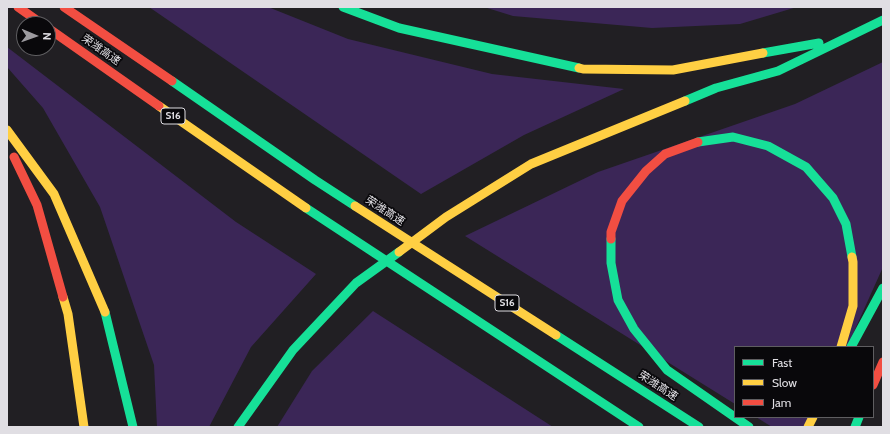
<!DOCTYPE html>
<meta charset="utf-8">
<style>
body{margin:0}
#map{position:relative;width:890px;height:434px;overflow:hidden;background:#211f23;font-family:Cabin,sans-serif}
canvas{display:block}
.frame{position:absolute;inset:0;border:8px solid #e0dee3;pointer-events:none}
.legend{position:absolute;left:734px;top:346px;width:140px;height:72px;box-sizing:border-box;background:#09080b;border:1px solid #5f5e61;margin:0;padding:5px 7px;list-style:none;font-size:12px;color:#e0dee3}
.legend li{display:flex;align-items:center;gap:8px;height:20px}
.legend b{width:20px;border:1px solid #5f5e61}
.north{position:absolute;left:16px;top:16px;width:40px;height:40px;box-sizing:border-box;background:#09080b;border:1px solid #5f5e61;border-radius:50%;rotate:92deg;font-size:11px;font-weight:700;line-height:16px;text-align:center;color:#e0dee3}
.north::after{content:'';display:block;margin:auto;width:14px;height:18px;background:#9d9ba0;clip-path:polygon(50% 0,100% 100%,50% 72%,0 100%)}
</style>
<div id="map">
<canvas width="890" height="434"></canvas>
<div class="frame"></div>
<ul class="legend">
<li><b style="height:5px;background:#16e098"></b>Fast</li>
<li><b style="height:5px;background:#ffcf43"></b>Slow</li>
<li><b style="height:5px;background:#f24e42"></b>Jam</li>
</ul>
<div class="north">N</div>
</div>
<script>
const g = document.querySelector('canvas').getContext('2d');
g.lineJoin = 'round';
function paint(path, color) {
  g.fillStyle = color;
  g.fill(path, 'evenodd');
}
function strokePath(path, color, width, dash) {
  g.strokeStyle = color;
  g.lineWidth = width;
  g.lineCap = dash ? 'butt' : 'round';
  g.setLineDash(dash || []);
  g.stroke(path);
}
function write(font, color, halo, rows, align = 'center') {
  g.font = font + ' Cabin,"Noto Sans SC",sans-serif';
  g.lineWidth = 3.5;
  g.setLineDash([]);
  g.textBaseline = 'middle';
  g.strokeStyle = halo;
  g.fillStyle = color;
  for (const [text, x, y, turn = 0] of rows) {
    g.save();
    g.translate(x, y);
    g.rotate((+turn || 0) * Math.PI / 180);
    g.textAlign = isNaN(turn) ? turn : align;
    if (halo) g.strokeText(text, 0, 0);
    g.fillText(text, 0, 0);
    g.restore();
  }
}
const green = new Path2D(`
 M149 7H268L348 39 492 74 624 89 524 135 421 194Z
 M484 7H797L740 24 652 28 513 16Z
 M7 47 236 222 316 274 251 347 209 427H157L154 365 100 207 43 108 7 67Z
 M883 62V267L847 347H735V404L465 236 598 172 795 104Z
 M373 311 553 427H277L312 371Z
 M756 417H816L811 427H772Z`);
const fast = new Path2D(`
 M343 7 399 28 579 68
 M763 53 819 43
 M172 81 315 180 355 206
 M685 101 716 88 778 71 883 20
 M698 142 733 137 768 146 806 167 833 198 846 224 852 257
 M306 208 639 427
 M611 239V263L618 300 634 329 667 370 749 427
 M105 312 133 427
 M556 335 699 427
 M851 347 883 288
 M238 427 293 350 356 283 399 252
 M855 427 859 417`);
const slow = new Path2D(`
 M579 68 583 69 673 70 763 53
 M159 106 306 208
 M7 130 54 194 105 312
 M355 206 556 335
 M399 252 446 217 531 164 685 101
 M63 297 68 314 84 427
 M841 347 853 306V262L852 257
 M808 427 813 417`);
const jam = new Path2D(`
 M18 7 42 24
 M64 7 172 81
 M48 28 159 106
 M14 157 37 205 63 297
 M611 239V232L622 201 646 171 665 154 698 142
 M873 385 883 362`);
const shields = [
 [173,116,24],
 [507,303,24]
];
const shieldNames = [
 ["S16",173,116],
 ["S16",507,303]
];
const streetNames = [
 ["荣潍高速",101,50,35],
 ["荣潍高速",385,211,33],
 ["荣潍高速",658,386,33]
];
paint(green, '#3b2657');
strokePath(fast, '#16e098', 9);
strokePath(slow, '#ffcf43', 9);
strokePath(jam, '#f24e42', 9);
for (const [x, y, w] of shields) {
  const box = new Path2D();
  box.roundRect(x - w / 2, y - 8, w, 16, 3);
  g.fillStyle = '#09080b';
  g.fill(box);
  strokePath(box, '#e0dee3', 1);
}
write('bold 10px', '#e0dee3', null, shieldNames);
write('11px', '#e0dee3', '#09080b', streetNames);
</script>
